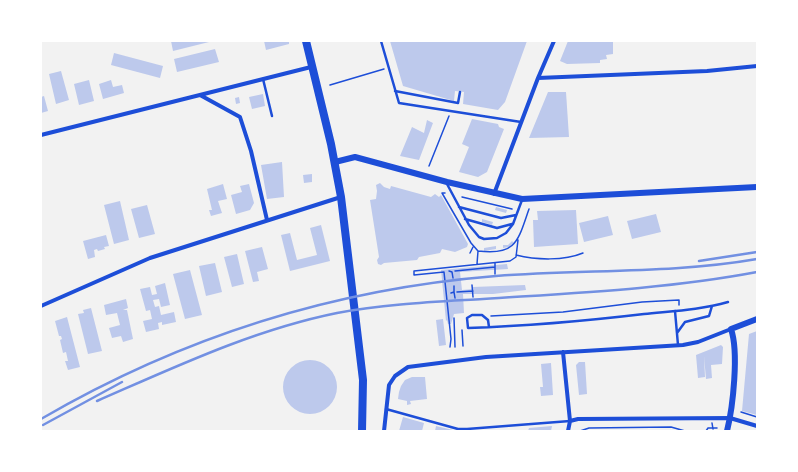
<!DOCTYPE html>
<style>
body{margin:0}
#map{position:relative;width:798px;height:472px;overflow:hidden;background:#f2f2f2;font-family:"Playfair Display",serif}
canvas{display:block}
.frame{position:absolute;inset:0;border:42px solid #fff;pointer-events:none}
</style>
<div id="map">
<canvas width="798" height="472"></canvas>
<div class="frame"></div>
</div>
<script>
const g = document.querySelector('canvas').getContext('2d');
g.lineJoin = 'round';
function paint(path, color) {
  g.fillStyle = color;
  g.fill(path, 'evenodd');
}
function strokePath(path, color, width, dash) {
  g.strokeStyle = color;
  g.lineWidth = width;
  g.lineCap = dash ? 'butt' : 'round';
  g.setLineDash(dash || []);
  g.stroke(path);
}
const building = new Path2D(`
 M171 41H209V42L173 51Z
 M264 41H289V44L266 50Z
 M390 41H527L505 102 498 110 463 104 464 92 455 91 454 101 403 86Z
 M568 41H613V54L606 55 607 59 600 60V63L567 64 560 61Z
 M215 49 219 62 177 72 174 59Z
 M114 53 163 66 160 78 111 65Z
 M61 71 69 100 56 104 49 74Z
 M89 80 94 101 79 105 74 84Z
 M111 80 113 87 122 85 124 93 103 99 99 84Z
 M548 92H566L569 137 529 138Z
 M263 94 265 106 252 109 249 97Z
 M44 96 48 111 41 113V97Z
 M239 97 240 103 236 104 235 98Z
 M472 119 498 124 499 127 504 129 487 172 478 177 459 172 469 147 462 144Z
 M427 120 433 123 419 160 400 156 412 127 424 133Z
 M282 162 284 197 267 199 261 165Z
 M312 174V182L304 183 303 175Z
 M380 183 384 187 390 189 391 186 431 197 435 194 439 197 441 195 468 244 467 247 455 252 442 249 440 253 419 257 417 260 384 263 381 265 378 264 377 260 379 257 370 200 376 199 377 191 376 185Z
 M223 184 227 199 218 201 222 213 211 216 209 210H212L207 189Z
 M249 184 254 203 250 210 236 214 231 195 242 192 240 186Z
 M120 201 129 240 114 244 104 205Z
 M147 205 155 234 139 238 131 209Z
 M496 207 507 210 506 213 495 210Z
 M576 210 578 244 534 247 533 220H538L537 211Z
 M656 214 661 232 632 239 627 221Z
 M608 216 613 235 584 242 579 223Z
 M482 219 493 222 492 225 482 222Z
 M321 225 330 261 290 271 281 235 290 233 297 260 317 255 310 228Z
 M106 235 109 246 104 247 105 249 98 251 97 249 94 250 95 257 88 259 83 241Z
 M512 241 514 243 509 247 503 248V245H508Z
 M496 246V249L484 251V248Z
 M262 247 268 269 257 272 259 281 253 282 245 251Z
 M237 254 244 284 232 287 224 257Z
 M215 263 222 292 206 296 199 266Z
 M507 264 508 269 460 272 462 290 473 289V287L525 285 526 290 493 294H463L464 313 454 314 451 324H448L447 320 446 321 441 270Z
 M190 270 202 315 185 319 173 274Z
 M165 283 170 305 161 307 159 299 153 300 155 307 159 306 161 315 174 312 176 322 162 325V322L158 323 159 329 146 332 143 321 152 319 150 310 146 311 140 289 150 287 152 295 157 294 155 286Z
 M126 299 128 308 123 310H127L133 339 123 342 121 336 112 338 109 328 120 325 117 313 106 315 104 305Z
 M91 308 102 351 88 354 78 314 84 313 83 310Z
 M67 317 80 367 68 370 65 361H68L66 352 63 353 60 340 62 339 61 336H59L55 321Z
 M443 319 446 345 439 346 436 320Z
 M757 331V415L742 411 749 334Z
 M721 345 723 347 722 364 711 365 712 378 706 379 704 356 705 377 698 378 696 355Z
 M283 387a27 27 0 1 1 54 0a27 27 0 1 1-54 0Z
 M579 362H585L587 394 579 395 576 365Z
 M551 363 553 395 541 396 540 387H543L541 364Z
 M412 377H425L427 399 410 401 411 404 407 405V401L398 399 399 392 401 386 405 380Z
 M403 417 424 423 422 431H399Z
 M436 426 453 430V431H435Z
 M552 426 551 431H528L529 428Z`);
const path = new Path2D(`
 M330 85 384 69
 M429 166 449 116
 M445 193H442L471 243 478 251C517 256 518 240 529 209
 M462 197 512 209
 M470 253 473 247
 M516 255C536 260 564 261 583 253
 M495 263V274
 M477 264 478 251
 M449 271 452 272 453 278
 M455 271 495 267
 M472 285 473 297
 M454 292 455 298
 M457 292 473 291
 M451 293 454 292V286
 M491 316 563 312 642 302 679 300V305
 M454 318 455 347
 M462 330 463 346
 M450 347 451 339 444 272 414 275V271L510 261 516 257 518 240
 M741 412 757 417
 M712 423 713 429
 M580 431 589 428 671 427 685 431
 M706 431 708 428H717`);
const service = new Path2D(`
 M381 41 399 103 521 122
 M263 79 272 116
 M395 91 458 103 460 92
 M447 184 469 225 479 237 484 239 497 238 506 233 513 224 522 200
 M459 207 501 218 516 215
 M465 219 497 228 512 224
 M675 311 678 345
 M489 327 488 320 482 315H472L467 318 468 328C527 326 585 321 644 314 672 311 700 310 728 302
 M677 333 685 322 709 316 712 306
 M386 409 458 429H467
 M466 431 467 429 570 421`);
const minor = new Path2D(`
 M538 78 707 71 757 66
 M200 95 240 117 251 151 267 220
 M41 135 311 67
 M494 194 538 78 554 41
 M41 306 150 258 341 197
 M563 352 570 421 568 431
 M570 421 578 419 730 418 757 426
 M384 431 389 385 395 376 408 367 486 357 683 345 698 342 731 329`);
const tertiary = new Path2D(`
 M335 162 355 157 447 182 522 199 757 187
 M727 431C733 407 739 352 731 329L757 319`);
const trunk = new Path2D(`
 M306 41 331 144 341 197 363 380 362 431`);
const rail = new Path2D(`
 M699 261 757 252
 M97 401C175 367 253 330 337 313 385 304 434 302 483 299 574 293 667 289 757 272
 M41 419C182 337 333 289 496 276 583 269 671 274 757 259
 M43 425 122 382`);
paint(building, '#bdc9ec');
strokePath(path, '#1d4ed8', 1.5);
strokePath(service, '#1d4ed8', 2.5);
strokePath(minor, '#1d4ed8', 4);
strokePath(tertiary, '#1d4ed8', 6);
strokePath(trunk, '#1d4ed8', 8);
strokePath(rail, '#7290e2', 2.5);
</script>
